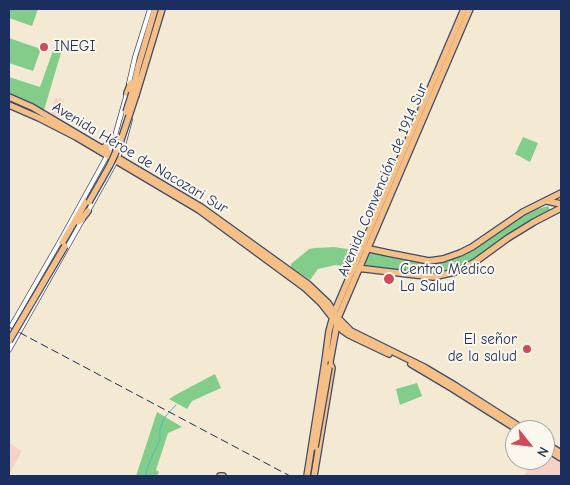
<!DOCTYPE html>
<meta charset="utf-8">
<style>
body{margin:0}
#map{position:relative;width:570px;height:485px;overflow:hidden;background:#f4e9d2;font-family:"Comic Neue",sans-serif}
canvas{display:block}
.frame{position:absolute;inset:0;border:10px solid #1b2f5e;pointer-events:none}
.north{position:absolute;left:505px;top:420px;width:50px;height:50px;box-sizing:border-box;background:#fbf7ec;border:1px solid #a1a7b3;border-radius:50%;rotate:119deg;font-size:14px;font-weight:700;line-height:20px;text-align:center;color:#1b2f5e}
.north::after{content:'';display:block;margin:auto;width:18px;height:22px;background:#d1495b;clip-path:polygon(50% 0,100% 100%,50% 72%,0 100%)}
</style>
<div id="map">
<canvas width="570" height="485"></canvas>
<div class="frame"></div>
<div class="north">N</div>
</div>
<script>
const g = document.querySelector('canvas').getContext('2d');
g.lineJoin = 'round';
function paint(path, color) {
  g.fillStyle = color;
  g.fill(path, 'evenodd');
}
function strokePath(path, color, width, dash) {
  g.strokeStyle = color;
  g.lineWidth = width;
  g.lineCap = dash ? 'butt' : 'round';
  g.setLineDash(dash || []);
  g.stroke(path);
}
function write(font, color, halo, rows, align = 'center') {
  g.font = font + ' "Comic Neue",sans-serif';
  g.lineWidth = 4;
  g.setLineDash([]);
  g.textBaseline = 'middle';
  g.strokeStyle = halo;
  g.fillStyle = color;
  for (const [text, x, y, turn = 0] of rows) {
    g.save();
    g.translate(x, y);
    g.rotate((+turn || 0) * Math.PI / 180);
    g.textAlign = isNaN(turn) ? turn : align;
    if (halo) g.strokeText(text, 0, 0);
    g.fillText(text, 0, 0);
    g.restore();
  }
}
const built = new Path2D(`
 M55 98 64 100 58 118 50 114Z
 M9 443 22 451 9 474Z
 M545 451 561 461V476H524L533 460H545Z`);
const green = new Path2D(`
 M9 9H38L32 26 9 18Z
 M9 38 41 49 33 71 9 63Z
 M58 39 64 43 44 110 32 103 9 93V77L40 87 55 45H56Z
 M523 137 538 143 530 162 515 154Z
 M548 206 550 210C535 218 521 226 507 236 490 247 475 262 455 268 429 277 390 270 362 267L369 252 428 263H439L462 256 527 212Z
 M334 247 354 250 355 252 348 267 336 265 318 269 310 280 291 267V264L309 249 315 248Z
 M215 374 221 388 192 401 187 409 169 399 177 394Z
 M417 383 422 396 400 405 396 389Z
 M157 412 182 427 168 433 156 470 159 472 157 476H136Z`);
const stream = new Path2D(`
 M145 476 150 461 160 439V429L164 418 176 405`);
const minor = new Path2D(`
 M129 83 135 57 150 9
 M87 213 118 157 123 146 130 120
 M9 330 63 236 107 156 113 143 127 93
 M9 350 83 219`);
const major = new Path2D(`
 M127 93 131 83
 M132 93 138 67 155 9
 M136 95 162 9
 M9 97 32 107 201 207 308 284 328 303 338 318 351 331 424 367 456 386 525 430
 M9 105 39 118 76 137 199 210 305 288 321 303 342 330 349 335 389 354
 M103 148 110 144 114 137
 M547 201 561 204
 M78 222 81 220 88 211
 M62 243 87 200
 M365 248 388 253 429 261 443 259 460 253 472 247 523 212 561 193
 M357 268 433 277 455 272 475 262 508 238 534 222 561 208
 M325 361 329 331 334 313 464 9
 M411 364 453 389 518 430
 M329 367 338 318 470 9
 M545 443 561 453
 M545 448 561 458
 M220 476H223
 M314 476 332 368 330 363`);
const rail = new Path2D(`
 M9 327 290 476`);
const majorBridge = new Path2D(`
 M126 112 132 93
 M89 202 110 165 120 143 136 95
 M9 341 65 246
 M315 447 329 367
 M307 476 325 361`);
const markers = [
 [44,47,5,"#d1495b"],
 [389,279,6,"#d1495b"],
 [527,349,5,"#d1495b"]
];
const poiNames = [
 ["INEGI",54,47],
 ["Centro Médico",400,270],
 ["La Salud",400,287],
 ["El señor",517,340,"right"],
 ["de la salud",517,357,"right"]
];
const streetNames = [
 ["Avenida Héroe de Nacozari Sur",140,158,31],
 ["Avenida Convención de 1914 Sur",383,180,-67]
];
paint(built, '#f6d2c4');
paint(green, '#83cd8a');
strokePath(stream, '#56b5d4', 1);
strokePath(minor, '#3c4b6f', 5.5);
strokePath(major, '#3c4b6f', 8);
strokePath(minor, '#fff', 4);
strokePath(major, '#f5bf86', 5.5);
strokePath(rail, '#1b2f5e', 1, [8, 4]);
strokePath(majorBridge, '#3c4b6f', 8, []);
strokePath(majorBridge, '#f5bf86', 5.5);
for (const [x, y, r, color] of markers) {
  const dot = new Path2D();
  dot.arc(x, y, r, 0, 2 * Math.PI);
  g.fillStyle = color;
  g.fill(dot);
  strokePath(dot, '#fbf7ec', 2);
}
write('15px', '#1b2f5e', '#fbf7ec', poiNames, 'left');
write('15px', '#1b2f5e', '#fbf7ec', streetNames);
</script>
